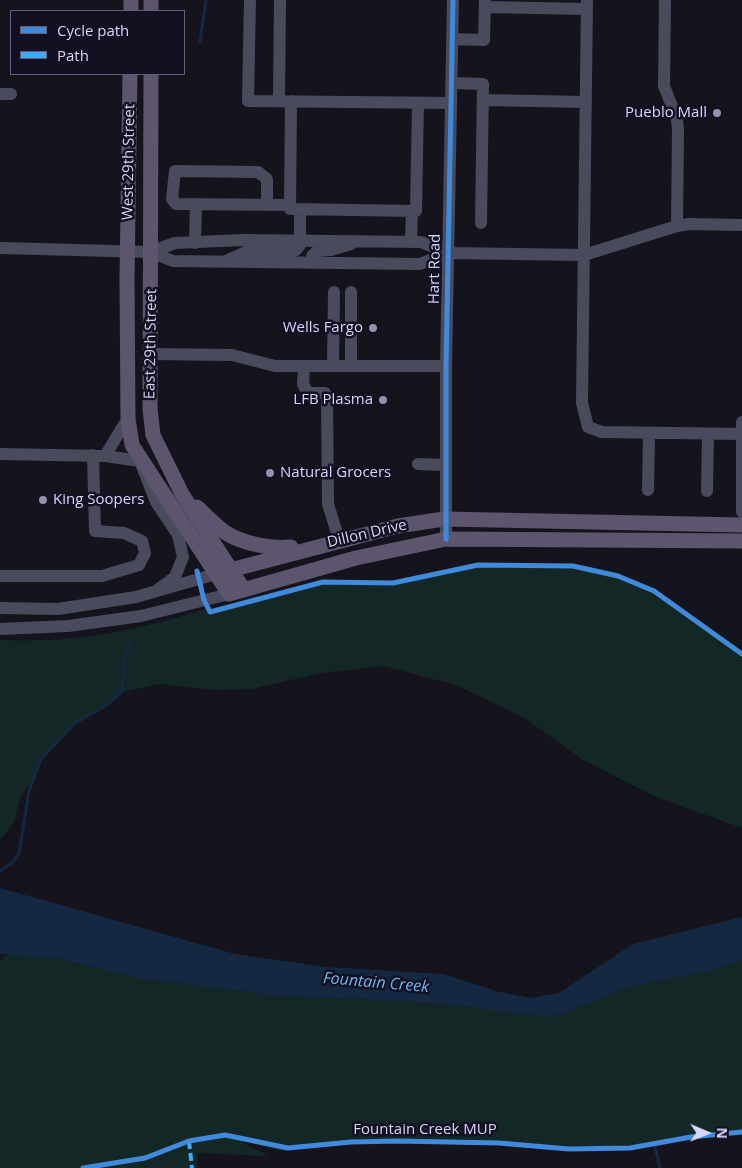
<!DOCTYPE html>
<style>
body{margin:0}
#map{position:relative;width:742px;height:1168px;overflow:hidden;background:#15141d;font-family:"Open Sans",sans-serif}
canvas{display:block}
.legend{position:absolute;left:10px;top:10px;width:175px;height:65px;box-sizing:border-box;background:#121021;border:1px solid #615f78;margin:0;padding:6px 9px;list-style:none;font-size:15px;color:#d7d5fa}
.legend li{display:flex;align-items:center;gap:10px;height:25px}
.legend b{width:25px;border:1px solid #615f78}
.north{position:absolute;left:682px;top:1108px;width:50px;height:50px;-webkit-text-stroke:4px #121021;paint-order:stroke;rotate:91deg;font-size:14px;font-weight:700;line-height:20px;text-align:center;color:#d7d5fa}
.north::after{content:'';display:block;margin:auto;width:18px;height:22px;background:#d7d5fa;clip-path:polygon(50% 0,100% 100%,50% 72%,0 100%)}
</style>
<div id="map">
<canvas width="742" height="1168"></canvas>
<ul class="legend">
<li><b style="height:6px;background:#408adc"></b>Cycle path</li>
<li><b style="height:6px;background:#3fa9f5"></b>Path</li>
</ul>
<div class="north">N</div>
</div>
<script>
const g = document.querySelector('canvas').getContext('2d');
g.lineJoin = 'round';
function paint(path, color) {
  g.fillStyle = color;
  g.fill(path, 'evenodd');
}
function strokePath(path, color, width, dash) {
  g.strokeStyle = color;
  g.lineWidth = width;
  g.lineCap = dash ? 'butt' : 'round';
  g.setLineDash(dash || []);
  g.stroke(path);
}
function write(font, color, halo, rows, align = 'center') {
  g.font = font + ' "Open Sans",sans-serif';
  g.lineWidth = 5;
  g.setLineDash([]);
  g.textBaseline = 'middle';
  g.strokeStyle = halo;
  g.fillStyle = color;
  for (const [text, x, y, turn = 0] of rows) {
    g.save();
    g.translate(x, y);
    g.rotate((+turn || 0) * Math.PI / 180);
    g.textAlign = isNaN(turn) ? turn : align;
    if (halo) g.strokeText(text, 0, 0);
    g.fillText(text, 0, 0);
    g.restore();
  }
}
const green = new Path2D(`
 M478 565C538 566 601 561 655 591 685 609 713 634 742 654V828L656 797 583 760 526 719 456 685 383 666 321 673 252 689 216 690 159 684 122 692 107 705 75 723 41 759 32 781 21 795 14 822 0 840V640C75 643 138 631 208 608L211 612 323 582 393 583Z
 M10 954 56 958 138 978 272 995 436 1003 547 1017C575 1012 599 997 626 988 664 977 705 975 742 961V1132L691 1137 630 1148 569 1149 499 1143 351 1142 280 1151 229 1136 269 1156 198 1153 197 1168H0V960Z`);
const water = new Path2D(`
 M0 888 235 954 326 967 443 974 499 992 531 998 559 993 633 944 742 917V961C705 975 664 977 626 988 599 997 575 1012 547 1017L436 1003 272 995 138 978 56 958 0 954Z`);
const stream = new Path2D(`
 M200 42 206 0
 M0 871 12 863 19 854 29 791 41 759 75 723 107 705 122 692 124 660 131 643
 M655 1147 660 1168`);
const minor = new Path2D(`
 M250 0 248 101 451 103
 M587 0 582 403 588 427 602 432 742 434
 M665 0 664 86 677 119 678 131 677 226
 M485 7 587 9
 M452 39 484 40 485 0
 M451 83 483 84 481 223
 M0 94H11
 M483 100 586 102
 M279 101 280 0
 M291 101 290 209 416 211 418 103
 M267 205V179L258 172 175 171 172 199 176 204 290 205
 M411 242 412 211
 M195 243 196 205
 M0 248 150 252 173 261 420 264 448 253 584 255 677 226 689 224 742 225
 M150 252 175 243 242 240 421 242 448 253
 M228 260 246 252H286L296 250 300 245V209
 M312 263V256L317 251 331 250 351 244
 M351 292V320
 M351 336V366
 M150 354 232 355 275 366H446
 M304 366 303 384 308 393H325L327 398 328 504 339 540
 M333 366 334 292
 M742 422V512
 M0 454 105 456 140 461 156 502 178 535 183 557 175 577 157 590
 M105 456 128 418
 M418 464 445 465
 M648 490 649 433
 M707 491 708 434
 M446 539V366L453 0
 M0 576H102L139 565 145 553 142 541 124 533 95 531 93 455
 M0 608 58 609 136 597 216 574
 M0 629 68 626 141 616 229 594`);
const major = new Path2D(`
 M131 11V0
 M151 11V0
 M130 74 127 279 128 418 132 445 229 594 356 558 446 539 742 541
 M151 74 150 409 153 435 182 494 244 590
 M197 507C206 515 216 526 226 533 244 544 271 549 291 547
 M223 572 398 526 444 519 742 525`);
const quiet = new Path2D(`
 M189 1141 192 1168`);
const cycleway = new Path2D(`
 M446 539V366L453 0
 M197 571 204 600 210 612 323 582 393 583 478 565 573 566 618 576 654 591 742 654
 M83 1168 145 1158 189 1141 225 1135 288 1148 351 1142 397 1141 499 1143 569 1149 630 1148 691 1137 742 1132`);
const markers = [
 [717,113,5,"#9391ad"],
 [373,328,5,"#9391ad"],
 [383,400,5,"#9391ad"],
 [270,473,5,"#9391ad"],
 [43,500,5,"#9391ad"]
];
const poiNames = [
 ["Pueblo Mall",707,113],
 ["Wells Fargo",363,328],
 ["LFB Plasma",373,400],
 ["Natural Grocers",280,473,"left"],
 ["King Soopers",53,500,"left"]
];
const streetNames = [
 ["West 29th Street",129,162,-89],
 ["Hart Road",435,269,-89],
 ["East 29th Street",151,344,-89],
 ["Dillon Drive",367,534,-13],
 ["Fountain Creek MUP",425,1130]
];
const waterNames = [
 ["Fountain Creek",376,983,5]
];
paint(green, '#142727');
paint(water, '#152842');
strokePath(stream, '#152842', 3);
strokePath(minor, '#4a4a5d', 12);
strokePath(major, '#5c556d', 15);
strokePath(quiet, '#3fa9f5', 4, [8, 4]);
strokePath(cycleway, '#408adc', 5);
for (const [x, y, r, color] of markers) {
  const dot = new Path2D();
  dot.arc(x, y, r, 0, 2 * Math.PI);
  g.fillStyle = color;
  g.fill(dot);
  strokePath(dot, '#121021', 2);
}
write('15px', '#d7d5fa', '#121021', poiNames, 'right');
write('15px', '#d7d5fa', '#121021', streetNames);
write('italic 16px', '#6eb8ef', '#121021', waterNames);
</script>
